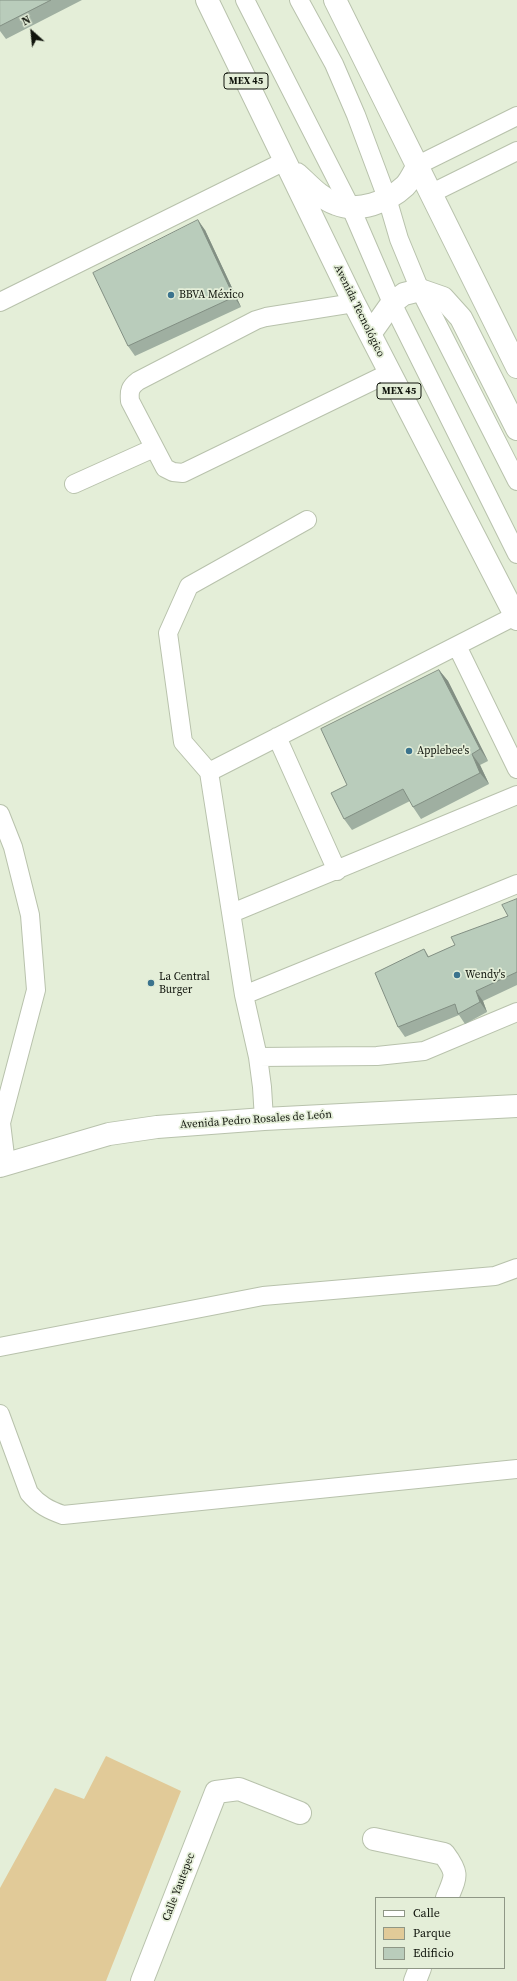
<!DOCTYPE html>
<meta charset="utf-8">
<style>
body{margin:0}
#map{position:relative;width:517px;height:1981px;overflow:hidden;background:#e4eed8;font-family:"Source Serif 4",serif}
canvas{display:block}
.legend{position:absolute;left:375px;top:1897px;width:130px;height:72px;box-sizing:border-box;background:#e4eed8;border:1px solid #8f9786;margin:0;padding:5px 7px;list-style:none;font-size:12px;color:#10140c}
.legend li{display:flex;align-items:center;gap:8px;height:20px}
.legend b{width:20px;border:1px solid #8f9786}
.north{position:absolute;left:12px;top:12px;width:40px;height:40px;-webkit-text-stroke:3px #e4eed8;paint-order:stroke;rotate:333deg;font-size:11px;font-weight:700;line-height:16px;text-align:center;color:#10140c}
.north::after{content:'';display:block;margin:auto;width:14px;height:18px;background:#10140c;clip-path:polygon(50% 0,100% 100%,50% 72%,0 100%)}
</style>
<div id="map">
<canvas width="517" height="1981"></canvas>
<ul class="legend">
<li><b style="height:5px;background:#fff"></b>Calle</li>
<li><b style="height:11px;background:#e1ca98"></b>Parque</li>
<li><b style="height:11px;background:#b9ccbb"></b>Edificio</li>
</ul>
<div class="north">N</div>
</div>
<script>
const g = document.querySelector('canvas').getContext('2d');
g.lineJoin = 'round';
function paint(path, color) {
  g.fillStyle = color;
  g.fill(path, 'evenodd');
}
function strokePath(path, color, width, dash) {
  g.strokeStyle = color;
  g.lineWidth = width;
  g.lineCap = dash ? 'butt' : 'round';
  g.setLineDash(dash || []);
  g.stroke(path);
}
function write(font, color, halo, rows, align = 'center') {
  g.font = font + ' "Source Serif 4",serif';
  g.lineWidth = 3.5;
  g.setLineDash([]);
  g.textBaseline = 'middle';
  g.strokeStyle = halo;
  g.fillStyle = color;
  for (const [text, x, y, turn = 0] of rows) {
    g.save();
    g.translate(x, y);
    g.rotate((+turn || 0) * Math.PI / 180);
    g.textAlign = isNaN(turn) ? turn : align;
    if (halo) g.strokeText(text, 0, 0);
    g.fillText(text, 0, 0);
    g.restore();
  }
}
const green = new Path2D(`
 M106 1756 181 1791 106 1981H0V1888L55 1788 84 1799Z`);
const service = new Path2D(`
 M245 0 351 208 392 303 517 554
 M299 0 334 64 356 115 387 198 399 239 420 290 517 481
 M418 165 517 116
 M432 193 517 151
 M0 302 285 161
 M354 303 266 317 256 320 138 381C130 387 129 391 130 401L165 468 173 472 183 473 389 373
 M74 484 154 448
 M457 646 517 769
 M277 737 337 871
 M209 772 183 742 168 633 189 586 307 520
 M0 814 13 847 30 915 36 990 1 1123 6 1164
 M232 913 517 795
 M244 995 517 884
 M258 1057 377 1056 424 1051 517 1012
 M264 1119 262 1087 258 1057 244 995 209 772 515 616
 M0 1347 263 1296 495 1276 517 1268
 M0 1414 29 1493C39 1505 49 1510 63 1515L517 1469`);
const minor = new Path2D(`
 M374 1839 444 1854C459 1874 456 1876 447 1898
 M142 1981 216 1792 239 1789 300 1813
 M415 1981 420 1968`);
const secondary = new Path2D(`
 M0 1166 109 1134 157 1127 264 1119 517 1106`);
const primary = new Path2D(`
 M207 0 354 303 517 619
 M335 0 517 367
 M297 174C309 185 320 198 336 204 358 213 388 202 405 186 410 181 414 172 418 165
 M370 334 392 303 404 294 420 290 443 298 461 318 517 429`);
const wall = new Path2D(`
 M0 0H82L6 39 0 31Z
 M205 230 241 307 135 356 128 346Z
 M439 670 448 681 488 761 480 765 489 784 421 819 413 807 410 801 352 830 344 819 347 785Z
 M517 899V985L483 1001 487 1012 465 1024 459 1015 405 1037 398 1027 424 949 429 957 455 945 508 916Z`);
const shadedWall = new Path2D(`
 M198 220 205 230 241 307 234 297Z
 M439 670 448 681 488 761 480 749Z
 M472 754 480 765 489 784 480 773Z
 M476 991 483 1001 487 1012 480 1002Z`);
const building = new Path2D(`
 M0 0H51L0 26Z
 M198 220 234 297 128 346 93 273Z
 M439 670 480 749 472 754 480 773 413 807 403 789 344 819 331 793 347 785 321 729Z
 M517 899V972L476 991 480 1002 458 1014 455 1004 398 1027 375 973 424 949 428 957 455 945 451 937 508 916 502 905Z`);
const markers = [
 [171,295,4,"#3b738d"],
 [409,751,4,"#3b738d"],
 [457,975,4,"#3b738d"],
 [151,983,4,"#3b738d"]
];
const shields = [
 [246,81,44],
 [399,391,44]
];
const shieldNames = [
 ["MEX 45",246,81],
 ["MEX 45",399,391]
];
const poiNames = [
 ["BBVA México",179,295],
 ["Applebee's",417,751],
 ["Wendy's",465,975],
 ["La Central",159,977],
 ["Burger",159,990]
];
const streetNames = [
 ["Avenida Tecnológico",359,311,64],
 ["Avenida Pedro Rosales de León",256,1120,-4],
 ["Calle Yautepec",179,1887,-69]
];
paint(green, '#e1ca98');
strokePath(service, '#b8c2ac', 20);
strokePath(minor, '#b8c2ac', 24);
strokePath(secondary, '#b8c2ac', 24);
strokePath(primary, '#b8c2ac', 24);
strokePath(service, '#fff', 18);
strokePath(minor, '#fff', 22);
strokePath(secondary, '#fff', 22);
strokePath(primary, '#fff', 22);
paint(wall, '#9fafa1');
paint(shadedWall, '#828f83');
paint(building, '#b9ccbb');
strokePath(building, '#828f83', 1);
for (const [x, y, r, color] of markers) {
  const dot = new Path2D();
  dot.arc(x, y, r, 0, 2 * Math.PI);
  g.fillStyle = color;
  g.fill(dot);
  strokePath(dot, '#e4eed8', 1.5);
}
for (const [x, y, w] of shields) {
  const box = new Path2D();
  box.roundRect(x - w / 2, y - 8, w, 16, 3);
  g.fillStyle = '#e4eed8';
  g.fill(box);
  strokePath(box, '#10140c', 1);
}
write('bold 10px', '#10140c', null, shieldNames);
write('11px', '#10140c', '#e4eed8', poiNames, 'left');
write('11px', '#10140c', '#e4eed8', streetNames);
</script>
